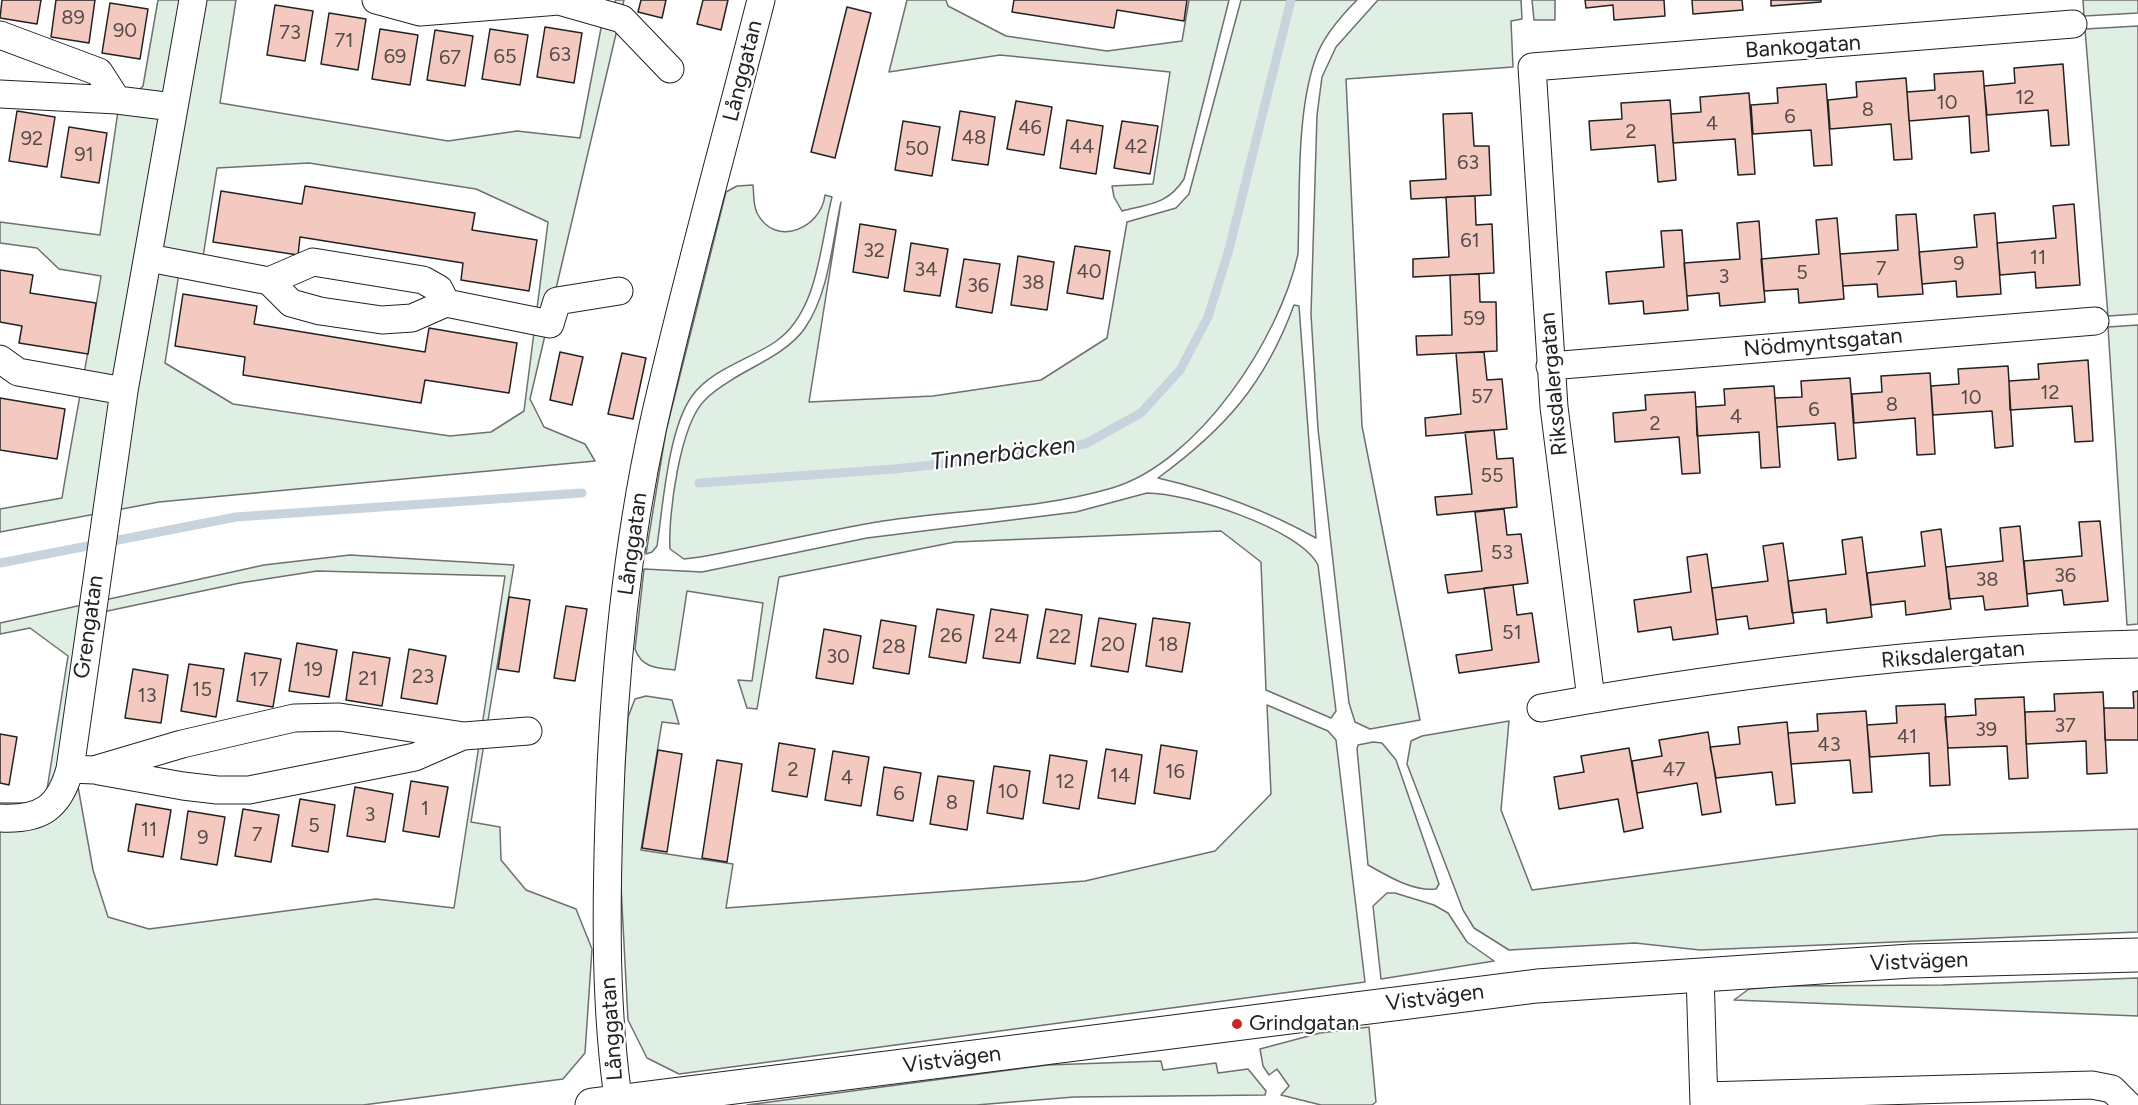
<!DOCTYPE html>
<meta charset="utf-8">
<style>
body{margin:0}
canvas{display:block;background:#fff}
</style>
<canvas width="2138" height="1105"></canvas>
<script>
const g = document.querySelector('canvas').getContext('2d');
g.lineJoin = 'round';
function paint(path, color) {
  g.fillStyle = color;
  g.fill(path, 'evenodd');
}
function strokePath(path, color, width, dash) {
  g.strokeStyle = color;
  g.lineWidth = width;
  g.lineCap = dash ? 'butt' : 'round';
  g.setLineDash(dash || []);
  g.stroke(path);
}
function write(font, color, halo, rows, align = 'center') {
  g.font = font + ' Figtree,sans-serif';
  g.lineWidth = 4.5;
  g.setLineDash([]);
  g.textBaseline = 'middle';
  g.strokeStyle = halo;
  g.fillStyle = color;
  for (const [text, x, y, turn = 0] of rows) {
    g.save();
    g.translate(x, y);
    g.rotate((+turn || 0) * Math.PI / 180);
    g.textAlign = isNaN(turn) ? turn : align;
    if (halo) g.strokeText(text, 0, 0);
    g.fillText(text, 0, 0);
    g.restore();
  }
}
const green = new Path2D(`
 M158 0H236L220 103 448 141 517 131 580 138 602 23 616 0H624L530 399 544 427 585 444 595 461 159 502 0 532V509L62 498C74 424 89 351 101 276L59 269 37 248 0 243V222L100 235 118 111 143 86ZM309 163 476 189 548 222 524 411 491 432 450 436 233 404 165 363 179 273 200 276 217 168Z
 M907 0H946L948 6 1006 36 1107 51 1182 41 1189 0H1229L1184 179C1168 204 1150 204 1122 211L1114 197 1112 186 1153 184 1170 72 1000 55 889 72Z
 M1241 0H1357C1340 17 1322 38 1315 60 1296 115 1300 196 1298 254 1280 338 1198 463 1112 488 1037 510 960 509 883 521 822 531 761 546 700 557L684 559 670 549C668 515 680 424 705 400 714 390 727 383 738 376 760 363 790 350 805 328 829 293 832 243 841 202L809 402 933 396 1041 380 1107 338 1127 222 1176 208 1189 194Z
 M1378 0H1521L1522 19 1511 21 1513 67 1346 79 1362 426 1420 720 1370 729 1355 722 1349 703 1318 429 1311 314 1317 115 1322 77 1336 47Z
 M1532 0H1555V20H1534Z
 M2083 0H2138V13L2084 16Z
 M2138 26V314L2108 316 2085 29Z
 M753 185C754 194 753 205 757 213 775 248 821 229 825 195L832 197C820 243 819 312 775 342 748 360 712 369 692 396 668 429 663 506 657 546L652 552 646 554 666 431 726 192 737 186Z
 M1294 305 1299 306 1316 538C1266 510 1214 491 1158 478 1225 429 1265 384 1294 305Z
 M2138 325V624L2127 625 2108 327Z
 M1147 493C1187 493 1299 528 1318 565L1336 711 1331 718 1266 690 1261 562 1221 531 955 542 779 577 757 709 747 708 738 680 752 681 763 603 687 591 675 670C656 668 642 668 635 649L644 569 702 572 867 538 1076 512Z
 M350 555 514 565 471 822 500 827 501 860 526 890 576 909 592 949 585 1053 563 1079 363 1105H0V803H34L46 796 68 656 30 628 0 634V623L264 565ZM317 571 505 576 454 908 376 899 149 929 108 917 93 870 77 781 98 613 240 583Z
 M646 696 672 700 679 724 662 722 641 850 733 864 726 908 1085 881 1215 851 1271 794 1267 705 1328 731 1336 740 1365 982 679 1074 647 1058 628 1020 619 848 628 717 635 699Z
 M1509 721 1501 810 1532 890 1942 835 2138 829V932L1700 950 1635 943 1509 950 1474 928 1463 910 1407 764 1411 741 1422 736Z
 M1373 742 1382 743 1396 760 1439 884 1436 889C1413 892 1388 876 1368 865L1357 749 1358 745Z
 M1387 893H1395L1434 905 1448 913 1467 942 1494 961 1381 979 1373 906Z
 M2138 978V1016L1734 1000 1749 989 1783 986 1943 985Z
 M1369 1027 1376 1102 1372 1105H1321L1281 1095 1289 1086 1277 1069 1269 1075 1263 1066 1260 1049 1320 1033Z
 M1161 1061 1163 1070 1216 1063 1218 1073 1248 1069 1266 1091 1265 1095 1074 1097 976 1105H747L1047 1065Z`);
const stream = new Path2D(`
 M699 483 894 469 1028 455 1085 444 1141 413 1180 370 1208 317 1228 253 1291 0
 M0 563 236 517 582 493`);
const building = new Path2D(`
 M2 0H41L37 24 0 18Z
 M56 0H95L89 43 51 37Z
 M641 0H666L662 18 638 12Z
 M703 0H728L721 30 697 24Z
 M1014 0H1187L1184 21 1117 10 1114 28 1012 12Z
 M1585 0H1664L1665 16 1614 20 1613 5 1586 8Z
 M1692 0H1742L1743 10 1693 14Z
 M1771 0H1821V2L1771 6Z
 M110 3 148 9 140 59 102 53Z
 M275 5 313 11 305 61 267 55Z
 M847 7 871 13 835 158 811 152Z
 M329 13 366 19 358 70 321 64Z
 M545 27 582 33 574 83 537 77Z
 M380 29 418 35 410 85 372 79Z
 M490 29 528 35 520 85 482 79Z
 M435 30 473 36 465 86 427 80Z
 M2063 64 2069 145 2051 146 2048 110 1987 115 1984 86 2015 83 2014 68Z
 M1983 71 1989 151 1971 153 1969 116 1909 121 1907 92 1935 90 1934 74Z
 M1906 78 1912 159 1894 160 1891 124 1830 129 1828 100 1857 97 1856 82Z
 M1826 84 1832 165 1814 166 1811 130 1753 134 1751 105 1778 103 1777 88Z
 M1749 93 1755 174 1738 175 1735 139 1673 143 1671 114 1701 112 1700 97Z
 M1670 100 1676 180 1658 182 1655 145 1591 150 1589 121 1622 119 1621 103Z
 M1016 101 1052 107 1044 155 1007 149Z
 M17 111 55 117 47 167 9 161Z
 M960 111 995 117 988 165 952 160Z
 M1472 113 1474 146H1489L1491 195 1411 199 1410 181 1446 179 1443 114Z
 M1067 120 1103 126 1096 174 1060 168Z
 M903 121 940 127 932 176 895 170Z
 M1122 121 1158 126 1150 174 1114 168Z
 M69 127 107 133 99 183 61 177Z
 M305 186 475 213 472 230 537 240 529 291 461 280 463 263 300 237 298 255 213 242 221 191 302 204Z
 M1475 196 1476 225 1492 224 1494 273 1413 277V259L1449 257 1446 197Z
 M2074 204 2080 285 2036 288 2035 272 2000 275 1997 243 2056 238 2053 206Z
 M1995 213 2001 294 1957 297 1956 281 1922 284 1919 252 1977 247 1974 215Z
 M1916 214 1923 294 1878 297 1877 284 1843 286 1840 254 1898 250 1896 215Z
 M1837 218 1844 299 1799 303 1798 289 1764 291 1761 259 1819 254 1816 220Z
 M1759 221 1765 302 1720 306 1719 293 1687 296 1684 263 1740 259 1737 223Z
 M860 224 896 230 888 278 853 272Z
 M1682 230 1688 310 1644 314 1643 301 1609 304 1606 272 1664 267 1661 231Z
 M911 243 948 249 940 296 904 291Z
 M1075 246 1110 251 1103 299 1067 293Z
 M1018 256 1054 262 1047 310 1011 305Z
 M964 259 1000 264 992 313 956 307Z
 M0 270 33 275 30 293 96 303 88 354 19 343 22 326 0 322Z
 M1479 274 1480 302H1496L1497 351 1417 355 1416 336 1452 335 1450 275Z
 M183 294 257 306 254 324 425 352 429 328 517 343 509 393 425 380 421 403 243 375 245 357 175 346Z
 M560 352 583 357 572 405 550 400Z
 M1484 352 1487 380 1502 379 1507 429 1426 436 1425 418 1461 414 1456 353Z
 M622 353 646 358 633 419 608 414Z
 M2088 360 2093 441 2075 442 2072 406 2010 410 2009 381 2039 379 2038 364Z
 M2008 366 2013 446 1995 448 1992 411 1933 415 1931 386 1959 384 1958 369Z
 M1930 373 1935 454 1917 455 1915 418 1854 423 1852 394 1882 392 1881 376Z
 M1850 378 1856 458 1838 460 1835 423 1777 427 1775 398 1802 397 1801 381Z
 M1774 386 1780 467 1761 468 1759 432 1697 436 1696 407 1725 405 1724 389Z
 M1695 392 1700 473 1682 474 1679 437 1615 442 1613 413 1646 410 1645 395Z
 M0 398 65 409 57 459 0 450Z
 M1494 430 1497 459 1513 458 1517 507 1437 515 1435 497 1472 494 1465 432Z
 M1504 509 1507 535 1521 534 1528 583 1448 593 1445 575 1482 571 1475 512Z
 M2100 521 2108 601 2064 605 2062 590 2027 594 2024 561 2082 556 2079 522Z
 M2020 526 2028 606 1985 610 1983 596 1949 599 1946 567 2003 561 2000 528Z
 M1941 529 1951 609 1906 615 1905 601 1871 605 1867 573 1925 566 1921 532Z
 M1862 537 1872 617 1827 623 1826 609 1792 613 1788 581 1846 574 1842 540Z
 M1783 543 1794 623 1749 629 1747 616 1716 620 1712 588 1768 581 1763 546Z
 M1707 554 1718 634 1673 640 1671 627 1638 632 1634 600 1691 592 1687 557Z
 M1513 585 1517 615 1532 613 1539 662 1459 673 1456 655 1492 650 1484 588Z
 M509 597 530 600 519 672 498 669Z
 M566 606 587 609 575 681 554 678Z
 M937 609 974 615 966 663 929 657Z
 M991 609 1028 615 1020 663 983 658Z
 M1046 609 1082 615 1075 664 1037 658Z
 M1099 618 1136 624 1128 672 1091 666Z
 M1153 618 1190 623 1182 672 1146 666Z
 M881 620 916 626 909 674 873 668Z
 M824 629 861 636 853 684 816 678Z
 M297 643 337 650 329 697 289 691Z
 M409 649 446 656 437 704 401 698Z
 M353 652 390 658 382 706 346 700Z
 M245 653 281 659 273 707 237 701Z
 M189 664 224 669 216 717 181 711Z
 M133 669 168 675 161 723 125 718Z
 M2138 691V740H2105L2104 708H2134L2133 692Z
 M2103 692 2107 773 2087 774 2086 741 2026 744 2025 712 2055 711 2054 694Z
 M2024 697 2028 778 2009 779 2007 746 1948 748 1945 717 1976 715 1975 699Z
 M1945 704 1950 785 1930 786 1929 753 1870 757 1867 725 1897 723 1896 706Z
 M1866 711 1872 792 1853 793 1850 760 1791 764 1788 733 1818 731 1817 714Z
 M1787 722 1795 803 1776 805 1772 772 1716 778 1710 747 1740 744 1738 727Z
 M1708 732 1721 812 1702 815 1697 783 1637 793 1632 761 1662 756 1659 740Z
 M0 734 17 737 9 785 0 783Z
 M779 743 815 749 807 797 772 791Z
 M1161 745 1197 751 1190 799 1154 793Z
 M1629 748 1643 828 1624 832 1618 799 1559 809 1554 777 1584 772 1581 756Z
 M1106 749 1142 755 1135 804 1098 798Z
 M658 750 682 754 667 852 642 848Z
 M833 751 869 757 861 806 825 800Z
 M1050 755 1087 761 1079 809 1043 803Z
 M717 760 742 764 727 862 702 858Z
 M994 766 1030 771 1023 819 987 813Z
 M884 767 921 773 913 821 877 815Z
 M938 776 974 781 967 830 930 824Z
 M411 781 448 787 439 837 403 831Z
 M355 787 393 794 385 842 347 836Z
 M300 799 335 805 328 852 292 846Z
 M136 804 171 810 163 857 128 851Z
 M243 809 279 815 271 862 235 856Z
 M188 811 225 817 217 865 181 859Z`);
const street = new Path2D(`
 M376 0 420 12 559 1 622 19 670 69
 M0 35 99 72 117 100
 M0 94 117 100 173 107
 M149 258 269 281 313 262 423 280 439 289 446 303 550 324 557 301 619 291
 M269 281 291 303 320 311 382 320 412 318 446 303
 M0 359 18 372 124 391
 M1550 366 2095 321
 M1591 699 1554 407 1532 67 2073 24
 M1541 708C1738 673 1938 648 2138 644
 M70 769 94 770 182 744 294 718 339 717 464 736 528 731
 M99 771 183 786 217 790H249L415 757 463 736
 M0 818C40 820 59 809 70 769L124 391 193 0
 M1700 974 1704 1105
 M1704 1096 2092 1085 2112 1089 2128 1105
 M619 1105C605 1010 606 914 609 818 613 687 625 555 653 426 685 283 725 142 761 0`);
const secondary = new Path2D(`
 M592 1105 1537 986 1911 961 2138 955`);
const markers = [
 [1237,1024,6,"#c62828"]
];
const numberNames = [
 ["89",73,18],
 ["90",125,31],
 ["73",290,33],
 ["71",344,41],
 ["63",560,55],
 ["69",395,57],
 ["65",505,57],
 ["67",450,58],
 ["12",2025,98],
 ["10",1947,103],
 ["8",1868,110],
 ["6",1790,117],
 ["4",1712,124],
 ["46",1030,128],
 ["2",1631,132],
 ["48",974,138],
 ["92",32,139],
 ["44",1082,147],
 ["42",1136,147],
 ["50",917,149],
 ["91",84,155],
 ["63",1468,163],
 ["61",1470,241],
 ["32",874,251],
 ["11",2038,258],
 ["9",1959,264],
 ["7",1881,269],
 ["34",926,270],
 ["40",1089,272],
 ["5",1802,273],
 ["3",1724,277],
 ["38",1033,283],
 ["36",978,286],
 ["59",1474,319],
 ["12",2050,393],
 ["57",1482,397],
 ["10",1971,398],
 ["8",1892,405],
 ["6",1814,410],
 ["4",1736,417],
 ["2",1655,424],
 ["55",1492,476],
 ["53",1502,553],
 ["36",2065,576],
 ["38",1987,580],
 ["51",1512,633],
 ["26",951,636],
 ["24",1006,636],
 ["22",1060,637],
 ["20",1113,645],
 ["18",1168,645],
 ["28",894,647],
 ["30",838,657],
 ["19",313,670],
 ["23",423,677],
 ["21",368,679],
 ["17",259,680],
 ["15",202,690],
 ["13",147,696],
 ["37",2065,726],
 ["39",1986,730],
 ["41",1907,737],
 ["43",1829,745],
 ["2",793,770],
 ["47",1674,770],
 ["16",1175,772],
 ["14",1120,776],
 ["4",847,778],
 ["12",1065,782],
 ["10",1008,792],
 ["6",899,794],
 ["8",952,803],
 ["1",425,809],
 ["3",370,815],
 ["5",314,826],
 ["11",149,830],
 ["7",257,835],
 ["9",203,838]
];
const streetNames = [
 ["Bankogatan",1803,47,-4],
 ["Långgatan",743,71,-76],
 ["Nödmyntsgatan",1823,343,-5],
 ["Riksdalergatan",1554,384,-95],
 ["Långgatan",633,544,-82],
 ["Grengatan",89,627,-82],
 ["Riksdalergatan",1953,655,-5],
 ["Vistvägen",1919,962,-2],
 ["Vistvägen",1435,998,-7],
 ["Långgatan",612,1029,-94],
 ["Vistvägen",952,1060,-7]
];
const poiNames = [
 ["Grindgatan",1249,1024]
];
const waterNames = [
 ["Tinnerbäcken",1003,454,-7]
];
paint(green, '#e0efe3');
strokePath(green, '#6f6f6f', 1.5);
strokePath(stream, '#c7d3dd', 9);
paint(building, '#f3c9c0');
strokePath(building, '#222', 1.5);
strokePath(street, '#222', 29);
strokePath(secondary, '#222', 35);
strokePath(street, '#fff', 27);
strokePath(secondary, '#fff', 33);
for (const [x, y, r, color] of markers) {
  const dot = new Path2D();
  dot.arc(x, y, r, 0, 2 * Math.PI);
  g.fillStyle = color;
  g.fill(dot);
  strokePath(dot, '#fff', 2);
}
write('20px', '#564c4a', null, numberNames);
write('22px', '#222', '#fff', streetNames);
write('22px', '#222', '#fff', poiNames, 'left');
write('italic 24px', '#222', '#fff', waterNames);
</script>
